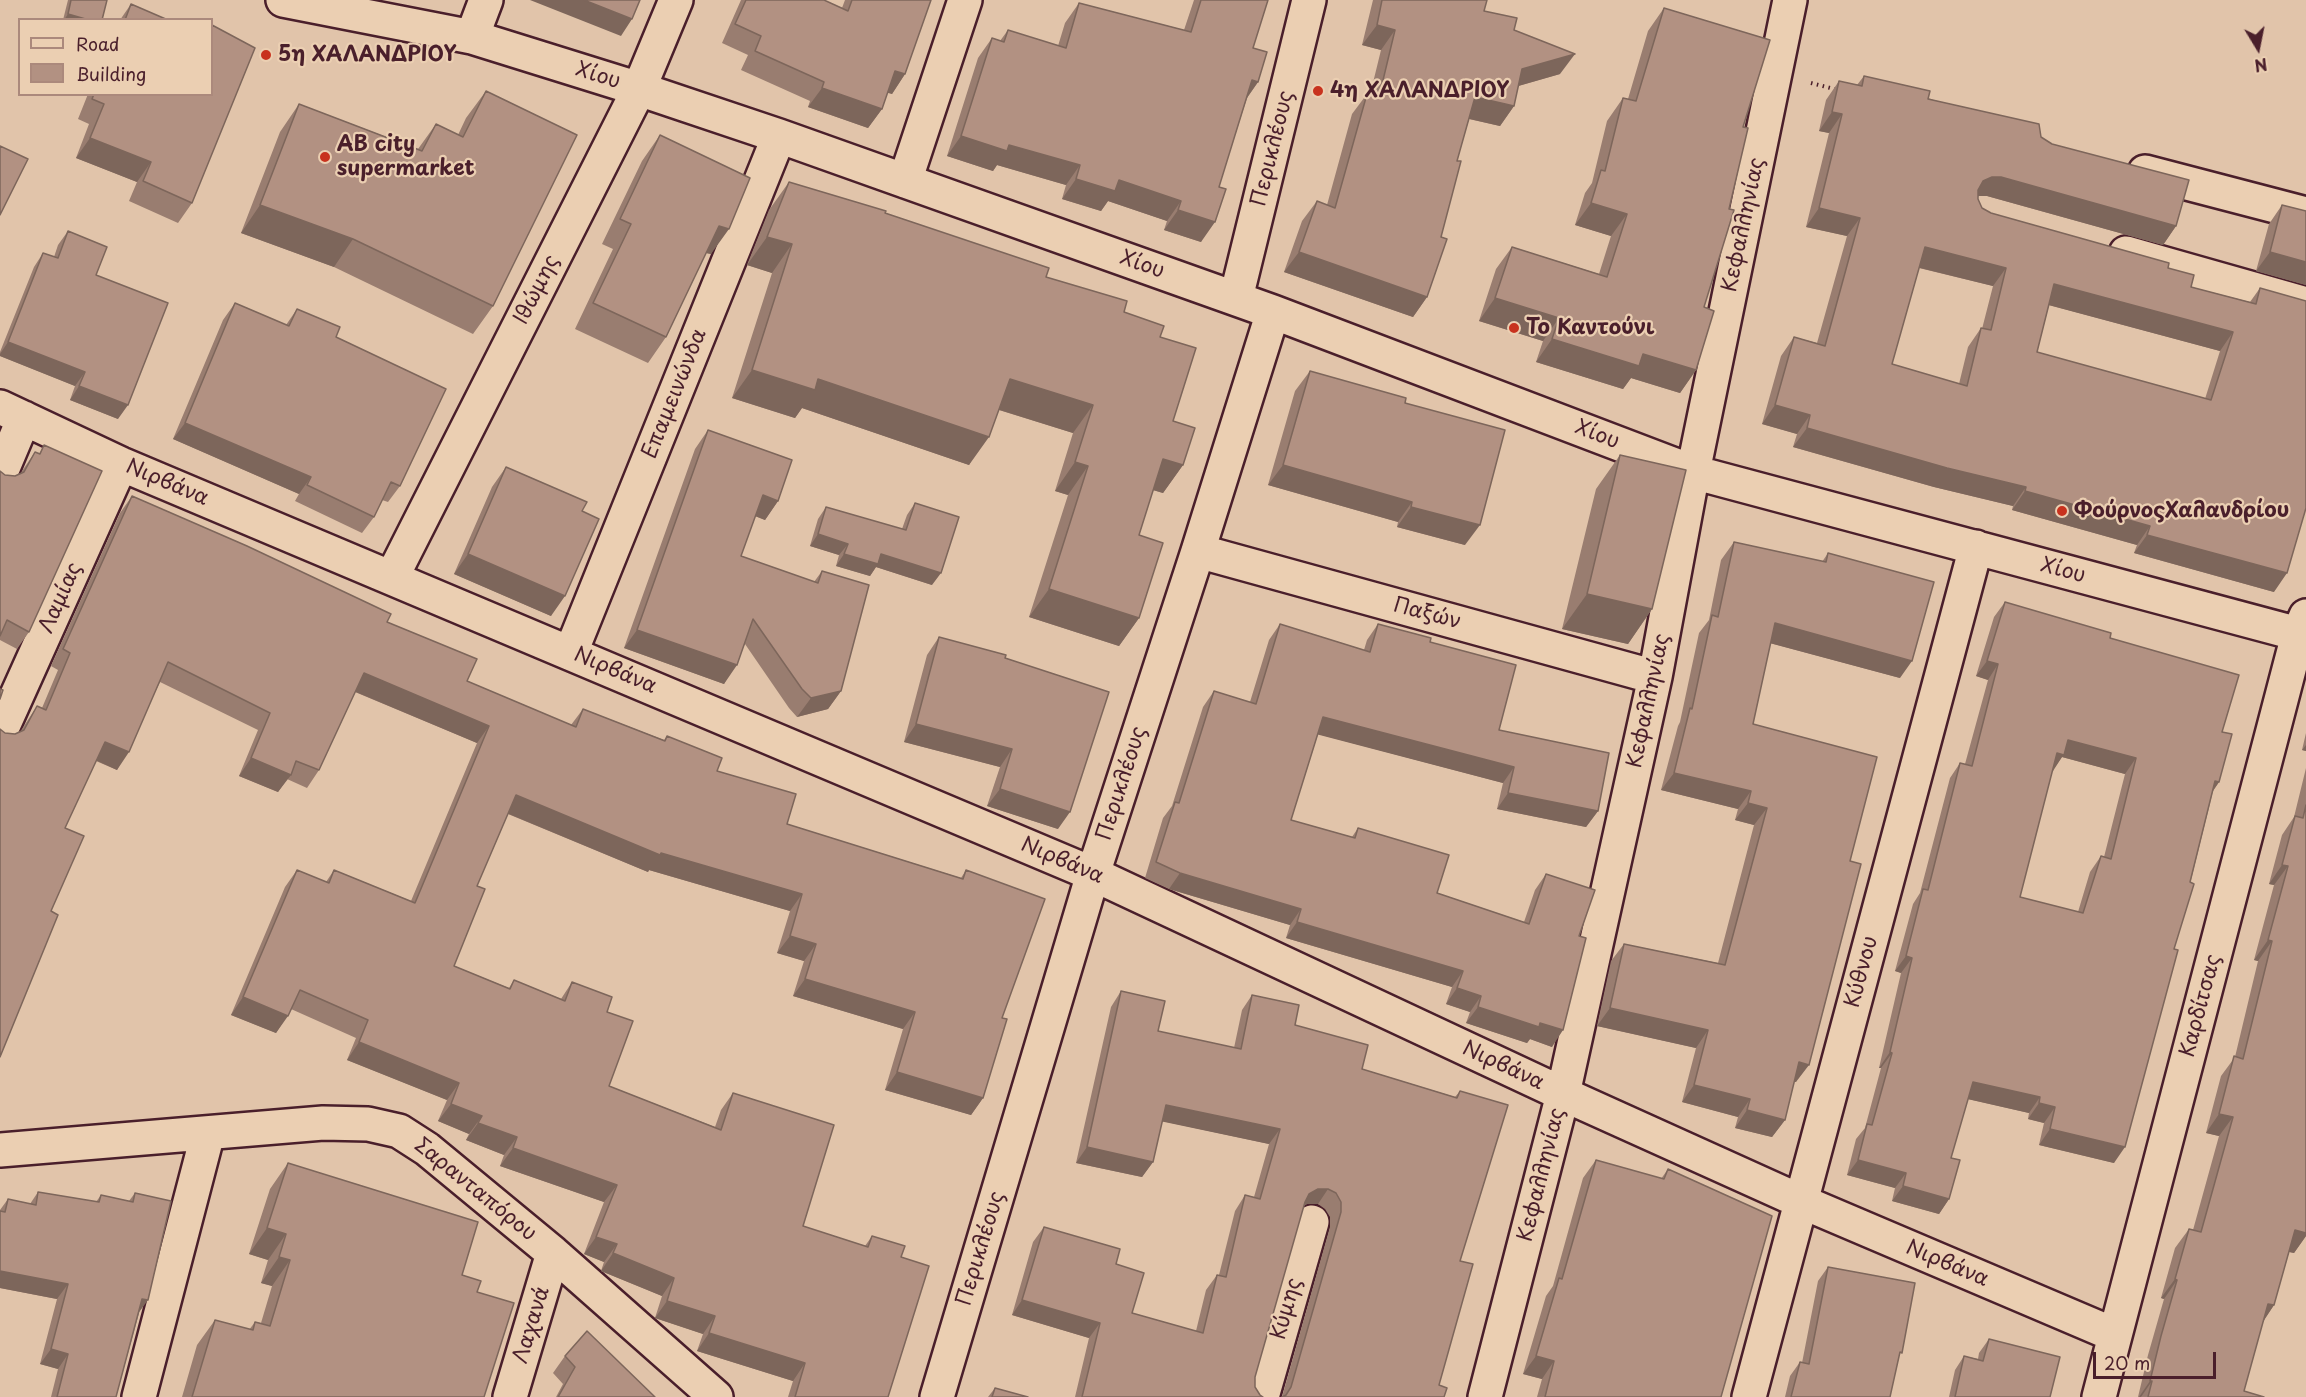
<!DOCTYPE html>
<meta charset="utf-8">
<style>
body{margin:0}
#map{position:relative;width:2306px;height:1397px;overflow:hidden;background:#e1c4aa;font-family:"Playpen Sans",sans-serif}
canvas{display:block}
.legend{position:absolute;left:18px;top:18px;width:195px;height:78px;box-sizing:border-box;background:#ebcfb2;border:2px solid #ab897c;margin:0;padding:8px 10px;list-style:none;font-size:18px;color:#4a1f2b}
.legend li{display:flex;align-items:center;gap:12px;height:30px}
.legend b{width:30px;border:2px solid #ab897c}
.north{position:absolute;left:2228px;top:18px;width:60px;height:60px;-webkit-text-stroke:4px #ebcfb2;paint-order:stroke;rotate:170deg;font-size:16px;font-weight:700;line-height:24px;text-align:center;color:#4a1f2b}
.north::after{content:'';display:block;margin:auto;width:21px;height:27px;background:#4a1f2b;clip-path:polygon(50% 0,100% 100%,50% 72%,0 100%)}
.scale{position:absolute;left:2093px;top:1352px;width:123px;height:27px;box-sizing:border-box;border:3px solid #4a1f2b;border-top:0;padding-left:8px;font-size:18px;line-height:21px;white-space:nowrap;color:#4a1f2b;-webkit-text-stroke:4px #ebcfb2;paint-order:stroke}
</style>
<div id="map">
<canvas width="2306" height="1397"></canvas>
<ul class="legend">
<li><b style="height:8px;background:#ebcfb2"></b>Road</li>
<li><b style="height:16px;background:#b29182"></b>Building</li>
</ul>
<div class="north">N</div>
<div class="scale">20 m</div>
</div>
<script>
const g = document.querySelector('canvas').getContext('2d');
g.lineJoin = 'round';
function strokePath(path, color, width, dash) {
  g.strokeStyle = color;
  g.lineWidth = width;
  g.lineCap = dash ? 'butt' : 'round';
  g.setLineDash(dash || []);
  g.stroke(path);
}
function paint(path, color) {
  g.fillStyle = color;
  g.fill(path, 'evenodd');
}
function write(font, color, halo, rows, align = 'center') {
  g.font = font + ' "Playpen Sans",sans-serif';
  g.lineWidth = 4.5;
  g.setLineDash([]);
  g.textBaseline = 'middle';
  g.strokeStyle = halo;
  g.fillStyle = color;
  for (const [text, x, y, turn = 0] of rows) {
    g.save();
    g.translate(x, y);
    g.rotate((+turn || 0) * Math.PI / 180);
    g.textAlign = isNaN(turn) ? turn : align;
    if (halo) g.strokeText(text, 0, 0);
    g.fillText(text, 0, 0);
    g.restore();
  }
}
const path = new Path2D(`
 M1811 83 1838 90`);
const minor = new Path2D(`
 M283 0 472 37 639 89 779 136 1273 312 1693 472 2306 636
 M472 37 486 0
 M2145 172 2306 214
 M905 181 965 0
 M2126 253 2306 304
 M1236 298 1309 0
 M0 407 121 464 1093 874 1563 1094 1800 1201 2115 1335
 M0 475 24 418
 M1198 551 1655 677
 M392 577 639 89 676 0
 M571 652 779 136
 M0 733 121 464
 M0 1150 323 1123 368 1124 399 1131 427 1149 553 1253 716 1397
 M139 1397 208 1133
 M510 1397 553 1253
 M937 1397 1093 874 1198 551 1273 312
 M1262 1397 1312 1222
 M1485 1397 1563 1094 1655 677 1693 472 1790 0
 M1749 1397 1976 547
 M2099 1397 2298 635 2306 616`);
const wall = new Path2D(`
 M68 0H107L102 20H63Z
 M741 0H824L842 8 845 0H931L905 74 892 94 887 92 882 109 868 128 808 107 810 101 741 70 748 55 722 43Z
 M1194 0H1268L1253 48 1258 82 1247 98 1201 242 1164 230 1167 221 1108 201 1101 211 1062 199 1066 185 997 165 993 171 947 156 978 58 992 38 1000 41 1008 30 1058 46 1065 23 1079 3 1184 30Z
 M1373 0H1487L1484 11 1514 30 1560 74 1518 86 1514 106 1500 126 1469 119 1457 161 1427 297 1413 317 1284 272 1302 221 1317 201 1327 205 1352 114 1367 94 1370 95 1381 50 1362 45Z
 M131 4 168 20H120Z
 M1664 8 1743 127 1704 307 1696 370 1680 393 1631 378 1623 389 1536 362 1543 341 1479 321 1496 269 1512 247 1599 274 1611 236 1575 225 1585 193 1592 183 1607 121 1623 98 1628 99 1648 31Z
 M1864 76 2041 137 2176 226 2163 245 1987 196H1978V199L1982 208 1991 213 2168 268 2191 287 2250 302 2260 288 2274 592 2134 553 2137 545 2012 510 2013 506 1934 487 1793 447 1797 434 1762 424 1781 356 1794 337 1817 343 1847 236 1806 227 1829 133 1819 131 1826 100 1839 81 1857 85ZM1919 268 1993 286 1982 329 1981 328 1968 347 1959 384 1892 364ZM2049 305 2220 351 2205 399 2037 352Z
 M486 91 493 306 473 334 334 267 241 233 280 132 299 104 418 149 436 124 458 135 466 118Z
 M88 94H212L192 203 178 223 129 201 137 182 76 158 89 124 78 119Z
 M660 135 711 254 706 253 666 337 648 363 575 329 613 249 602 244 642 161Z
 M789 182 885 213 1046 277 1124 312 1160 337 1173 421 1183 465 1163 493 1153 490 1139 535V618L1119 646 1029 617 1068 495 1055 491 1073 433 999 410 969 465 802 408 795 418 732 398 772 273 747 265 769 210Z
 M2282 205 2306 211V285L2256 271 2269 224Z
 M68 231 96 275 118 419 70 400 75 386 0 356V352L34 267 43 253 54 257 58 245Z
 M235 303 286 325 297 309 336 337 400 486 388 502 382 500 374 517 362 533 295 501 299 494 173 439 223 320Z
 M1310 371 1405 403 1465 545 1397 527 1398 522 1268 485 1295 391Z
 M708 430 778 501 765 520 755 516 741 556 814 582 822 571 841 691 828 709 797 717 789 708 745 644 724 684 624 648 695 449Z
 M44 445 29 632 17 649 0 640V471L5 475 15 476 20 474 35 452 39 454Z
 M1620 455 1652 609 1628 644 1562 629 1596 489Z
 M506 467 582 511 551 616 454 574 492 487Z
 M132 496 387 622 467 681 571 725 583 709 664 740 667 736 717 771 787 824 961 878 966 870 1002 1018 983 1098 971 1115 885 1090 903 1029 793 996 804 961 777 953 790 911 649 870 648 872 508 814 477 886 454 966 509 988 514 980 561 999 572 982 607 1012 609 1086 715 1127 721 1110 733 1093 803 1226 865 1246 872 1236 901 1257 888 1397H788L793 1381 697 1351 703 1334 655 1318 662 1296 601 1271 604 1262 584 1254 604 1202 500 1166 504 1155 466 1140 469 1134 438 1121 447 1100 347 1060 356 1038 291 1009 276 1033 231 1015 285 887 297 870 326 882 334 870 411 901 477 743 355 692 319 770 307 788 287 779 278 792 239 776 258 730 160 682 117 770 96 761 65 828 51 911 5 733 15 734 20 732 37 706 42 708 58 670 51 666 120 513Z
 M915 503 932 585 876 567 870 576 836 566 839 555 810 546 818 519 826 507 902 529 907 515Z
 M1734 542 1822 562 1828 553 1900 678 1770 643 1753 724 1850 861 1796 1082H1794L1785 1120 1772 1137 1735 1128 1738 1117 1682 1102 1696 1048 1597 1026 1611 961 1624 944 1718 963 1754 825 1735 820 1738 809 1661 790 1678 726 1680 722 1699 633 1709 620 1721 560Z
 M2005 602 2110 638 2222 732 2219 782 2213 791 2174 949 2114 1163 2039 1145 2044 1123 2028 1119 2029 1113 1968 1099 1951 1158 1949 1199 1939 1214 1892 1201 1895 1188 1847 1175 1856 1139 1865 1128 1881 1068H1879L1901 973 1895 971 1913 904 1920 893 1950 778 1960 763 1965 764 1988 680 1976 676 1994 617ZM2062 757 2125 774 2104 857 2101 856 2090 872 2078 912 2020 897 2052 771Z
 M1280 624 1364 650 1367 640 1378 624 1430 642 1499 730 1598 811 1586 827 1497 809 1503 783 1318 734 1291 820 1352 837 1358 828 1437 893 1524 922 1535 890 1546 874 1579 936 1552 1047 1530 1039 1527 1043 1466 1023 1470 1012 1446 1004 1452 987 1286 938 1290 925 1169 889 1145 878 1163 818 1172 806 1203 707 1214 691 1250 702 1269 640Z
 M939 637 1005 658 1058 829 987 806 1000 767 904 742 927 655Z
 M2306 733V751L2302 750Z
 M2306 768V1236L2294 1253 2289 1252 2274 1305 2263 1321 2244 1391 2264 1397H2138L2148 1355 2164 1299 2161 1298 2175 1248 2189 1229 2193 1230 2219 1136 2206 1133 2221 1076 2235 1057 2258 961 2254 960 2274 885 2269 884 2282 835 2294 817Z
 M1121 991 1158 1031 1234 1048 1242 1010 1252 995 1295 1025 1362 1069 1455 1097 1460 1091V1261L1439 1385 1444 1397H1282L1330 1227V1217L1325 1209 1318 1204H1307L1303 1206 1255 1377V1387L1260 1395 1263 1397H1075L1089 1338 1012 1315 1033 1242 1044 1227 1116 1264 1132 1313 1196 1331 1206 1290 1217 1275H1219L1235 1211 1245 1195 1254 1197 1269 1144 1162 1121 1153 1162 1142 1177 1076 1163 1111 1007Z
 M1596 1160 1661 1179 1668 1169 1721 1397H1537L1542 1379 1523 1374 1546 1296 1553 1286 1583 1178Z
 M288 1163 462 1275 477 1292 484 1397H182L197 1345 215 1320 249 1330 255 1322 261 1323 272 1286 261 1283 268 1260 249 1254 270 1189Z
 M38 1192 96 1202 101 1195 129 1201 135 1193 139 1313 116 1397H51L58 1369 40 1364 57 1299 0 1288V1210L8 1199 30 1204Z
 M1828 1267 1899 1357 1890 1397H1785L1790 1376 1800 1362 1802 1363 1818 1281Z
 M1989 1339 2050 1397H1949L1955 1370 1964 1356 1978 1359 1979 1353Z
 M565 1356 655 1397H556L563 1384 553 1373Z
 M995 1388 1028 1397H988Z`);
const shadedWall = new Path2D(`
 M530 0H584L632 19 621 36Z
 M68 14 89 20H64Z
 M1377 25 1395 30 1381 50 1362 45Z
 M1575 54 1560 74 1508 89 1522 69Z
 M895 71 905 74 892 94 881 91Z
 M1252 80 1258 82 1244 102Z
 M822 88 882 109 868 128 808 107Z
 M1475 97 1514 106 1500 126 1461 117Z
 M1832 112 1842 114 1829 133 1819 131Z
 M961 136 1009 145 1080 165 1066 185 997 165 993 171 947 156Z
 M90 138 151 162 137 182 76 158Z
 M1992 177H2001L2176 226 2163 245 1987 196H1979L1970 200 1983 181Z
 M1076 179 1119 180 1181 201 1167 221 1108 201 1101 211 1062 199Z
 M1591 203 1627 214 1611 236 1575 225Z
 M260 205 353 239 334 267 241 233Z
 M1819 208 1860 218 1847 236 1806 227Z
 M1178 210 1215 222 1201 242 1164 230Z
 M719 226 729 229 711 254 701 252Z
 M767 237 792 244 772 273 747 265Z
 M1925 247 2006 268 1993 286 1912 266Z
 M1299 252 1427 297 1413 317 1284 272Z
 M2270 252 2306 262V285L2256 271Z
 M2054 284 2233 332 2220 351 2041 303Z
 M1495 298 1559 318 1543 341 1479 321Z
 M1552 339 1643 354 1696 370 1680 393 1631 378 1623 389 1536 362Z
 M8 342 85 372 75 386 0 356V354Z
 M752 370 818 379 989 437 969 465 802 408 795 418 732 398Z
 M1010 379 1093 405 1073 433 990 407Z
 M79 386 128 405 118 419 70 400Z
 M1775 405 1810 415 1797 434 1762 424Z
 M185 423 311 477 299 494 173 439Z
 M1807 428 2026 487 2013 506 1934 487 1793 447Z
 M1163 459 1183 465 1163 493 1143 487Z
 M1075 462 1088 466 1068 495 1055 491Z
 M1283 465 1412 502 1398 522 1268 485Z
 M2025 491 2150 526 2137 545 2012 510Z
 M763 495 778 501 765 520 750 514Z
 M1411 507 1480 525 1465 545 1397 527Z
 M818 534 848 544 839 555 810 546Z
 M2147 535 2287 573 2274 592 2134 553Z
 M468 554 565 596 551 616 454 574Z
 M844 554H881L941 573 932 585 876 567 870 576 836 566Z
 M1049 589 1139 618 1119 646 1029 617Z
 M1587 594 1652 609 1628 644 1562 629Z
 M1775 623 1912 661 1900 678 1762 641Z
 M637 630 737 665 724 684 624 648Z
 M1987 661 1998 664 1988 680 1976 676Z
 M364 673 489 726 477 743 351 690Z
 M841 691 828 709 797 717 811 698Z
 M1323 717 1514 767 1503 783 1312 733Z
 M916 724 1012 749 1000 767 904 742Z
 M2068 740 2136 758 2125 774 2062 757 2053 771 2046 769 2057 753Z
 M105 742 129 752 117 770 93 759Z
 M2306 745V751L2302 750Z
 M251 758 291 775 278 792 239 776Z
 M1674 773 1751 791 1738 809 1661 790Z
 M2215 781 2219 782 2208 798Z
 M1000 789 1070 812 1058 829 987 806Z
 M1508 793 1598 811 1586 827 1497 809Z
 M516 795 802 894 790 911 649 870 648 872 504 812Z
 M1748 803 1767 808 1754 825 1735 820Z
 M2282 865 2288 866 2274 885 2269 884Z
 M1180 873 1301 909 1290 925 1169 889Z
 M1297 922 1463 971 1452 987 1286 938Z
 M790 936 816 944 804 961 777 953Z
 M2268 940 2272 941 2258 961 2254 960Z
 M1906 956 1912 958 1901 973 1895 971Z
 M805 979 915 1012 903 1029 793 996Z
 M1457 988 1481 996 1470 1012 1446 1004Z
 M243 997 288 1016 276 1033 231 1015Z
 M1478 1007 1540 1023 1563 1030 1552 1047 1530 1039 1527 1043 1466 1023Z
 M1610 1008 1708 1030 1696 1048 1597 1026Z
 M359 1042 459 1083 447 1100 347 1060Z
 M1890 1052 1892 1053 1881 1068H1879Z
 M1799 1062 1809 1065 1796 1082 1787 1080Z
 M897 1072 983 1098 971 1115 885 1090Z
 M1973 1082 2040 1097 2029 1113 1963 1098Z
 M1694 1085 1750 1099 1738 1117 1682 1102Z
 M2039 1103 2055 1107 2044 1123 2028 1119Z
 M451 1104 482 1116 469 1134 438 1121Z
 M1166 1105 1280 1129 1269 1144 1155 1120Z
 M1747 1110 1785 1120 1772 1137 1735 1128Z
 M2219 1114 2233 1117 2219 1136 2206 1133Z
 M478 1123 517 1137 504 1155 466 1140Z
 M2050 1129 2125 1147 2114 1163 2039 1145Z
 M1087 1147 1153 1162 1142 1177 1076 1163Z
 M513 1148 617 1185 604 1202 500 1166Z
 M1858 1160 1906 1173 1895 1188 1847 1175Z
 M1903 1186 1949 1199 1939 1214 1892 1201Z
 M1318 1189H1328L1318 1204H1307L1299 1209 1309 1194Z
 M267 1228 286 1234 268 1260 249 1254Z
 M2295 1230 2306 1233V1236L2294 1253 2281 1250Z
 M596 1237 617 1244 604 1262 584 1254Z
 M613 1253 674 1278 662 1296 601 1271Z
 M279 1257 290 1260 272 1286 261 1283Z
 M0 1271 68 1284 57 1299 0 1288Z
 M2175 1279 2177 1280 2164 1299 2161 1298Z
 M142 1299 148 1300 137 1315Z
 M1022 1300 1100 1323 1089 1338 1012 1315Z
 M667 1301 715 1316 703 1334 655 1318Z
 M2268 1304 2274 1305 2261 1325Z
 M709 1333 805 1363 793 1381 697 1351Z
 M51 1349 68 1354 58 1369 40 1364Z
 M1536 1356 1554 1361 1542 1379 1523 1374Z
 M2150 1381H2152L2141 1397H2139Z`);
const building = new Path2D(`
 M71 0H107L102 20H89L68 14Z
 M584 0H640L632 19Z
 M746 0H824L848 11 852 0H931L905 74 895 71 882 109 822 88 824 82 755 51 761 36 735 24Z
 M1201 0H1268L1253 48 1267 52 1258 82 1252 80 1219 187 1226 189 1215 222 1178 210 1181 201 1119 180 1115 191 1076 179 1080 165 1009 145 1007 151 961 136 992 38 1004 42 1008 30 1066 48 1079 3 1191 32Z
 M1382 0H1487L1484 11 1517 18 1514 30 1575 54 1522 69 1514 106 1475 97 1457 161H1461L1441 237 1447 239 1427 297 1299 252 1317 201 1335 208 1367 94 1379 97 1395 30 1377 25Z
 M131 4 168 20H125Z
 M1664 8 1770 40 1743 127 1748 128 1729 209 1734 210 1704 307 1714 311 1696 370 1643 354 1639 366 1552 339 1559 318 1495 298 1512 247 1607 277 1627 214 1591 203 1601 170 1605 171 1623 98 1636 101Z
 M212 25 255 48 192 203 143 181 151 162 90 138 104 104 92 99 94 94H212Z
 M1864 76 1930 91 1928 99 2039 124 2041 137 2052 144 2189 180 2176 226 2001 177H1992L1983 181 1978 190V199L1982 208 1991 213 2169 263 2168 268 2194 275 2191 287 2256 304 2260 288 2306 301V508L2287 573 2147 535 2150 526 2025 491 2026 487 1947 468 1807 428 1810 415 1775 405 1794 337 1825 346 1860 218 1819 208 1842 114 1832 112 1839 81 1862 86ZM1925 247 2006 268 1991 330 1981 328 1967 386 1892 364ZM2054 284 2233 332 2211 400 2037 352Z
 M486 91 577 135 493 306 353 239 260 205 299 104 422 151 436 124 463 137Z
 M660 135 750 178 729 229 719 226 666 337 593 303 631 224 620 219Z
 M0 146 28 159 0 215Z
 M789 182 886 211 885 213 1049 268 1046 277 1127 301 1124 312 1164 326 1160 337 1196 348 1173 421 1195 428 1183 465 1163 459 1139 535 1163 543 1139 618 1049 589 1088 466 1075 462 1093 405 1010 379 989 437 818 379 815 390 752 370 792 244 767 237Z
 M2282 205 2306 211V262L2270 252Z
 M68 231 107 247 96 275 168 303 128 405 79 386 85 372 8 342 43 253 58 258Z
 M235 303 289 326 297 309 340 327 336 337 446 389 400 486 391 482 374 517 307 485 311 477 185 423Z
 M1310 371 1406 398 1405 403 1505 430 1480 525 1411 507 1412 502 1283 465Z
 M708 430 792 460 778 501 763 495 741 556 818 583 822 571 869 585 841 691 811 698 802 689 753 619 737 665 637 630Z
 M44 445 102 471 29 632 7 620 0 636V471L5 475 15 476 24 472 35 452 40 454Z
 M1620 455 1686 470 1652 609 1587 594Z
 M506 467 587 502 582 511 599 519 565 596 468 554Z
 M132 496 247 546 391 614 387 622 477 659 467 681 576 727 583 709 665 741 667 736 722 758 717 771 796 794 787 824 963 879 966 870 1045 899 1002 1018 1007 1019 983 1098 897 1072 915 1012 805 979 816 944 790 936 802 894 661 853 660 855 516 795 477 886 485 889 454 966 510 989 514 980 565 1001 572 982 612 997 607 1012 633 1021 609 1086 721 1130 733 1093 834 1125 803 1226 868 1247 872 1236 905 1246 901 1257 929 1266 888 1397H795L805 1363 709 1333 715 1316 667 1301 674 1278 613 1253 617 1244 596 1237 617 1185 513 1148 517 1137 478 1123 482 1116 451 1104 459 1083 359 1042 368 1020 300 990 288 1016 243 997 297 870 329 883 334 870 415 903 489 726 364 673 319 770 296 761 291 775 251 758 270 713 168 662 129 752 105 742 65 828 84 836 51 911 58 915 0 1057V729L5 733 15 734 24 730 37 706 46 710 70 653 63 649Z
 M915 503 959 517 941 573 881 554 878 564 844 554 848 544 818 534 826 507 906 530Z
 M1734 542 1826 562 1828 553 1934 582 1912 661 1775 623 1753 724 1877 757 1850 861 1861 864 1809 1065 1799 1062 1785 1120 1747 1110 1750 1099 1694 1085 1708 1030 1610 1008 1624 944 1725 965 1767 808 1748 803 1751 791 1674 773 1690 708 1692 709 1712 615 1718 617Z
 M2005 602 2111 633 2110 638 2239 675 2222 732 2232 734 2219 782 2215 781 2190 882 2194 884 2174 949 2178 950 2125 1147 2050 1129 2055 1107 2039 1103 2040 1097 1973 1082 1951 1158 1960 1160 1949 1199 1903 1186 1906 1173 1858 1160 1867 1124 1872 1125 1892 1053 1890 1052 1912 958 1906 956 1923 889 1928 890 1960 763 1972 766 1998 664 1987 661ZM2068 740 2136 758 2111 859 2101 856 2083 913 2020 897 2057 753 2064 755Z
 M1280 624 1370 652 1378 624 1431 638 1430 642 1516 665 1499 730 1609 753 1598 811 1508 793 1514 767 1323 717 1291 820 1355 838 1358 828 1449 855 1437 893 1529 924 1546 874 1595 890 1579 936 1586 938 1563 1030 1540 1023 1539 1027 1478 1007 1481 996 1457 988 1463 971 1297 922 1301 909 1180 873 1156 862 1175 802 1179 803 1214 691 1256 704Z
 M939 637 1006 655 1005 658 1109 692 1070 812 1000 789 1012 749 916 724Z
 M0 689 3 690 0 699Z
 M2306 805V1233L2295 1230 2274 1305 2268 1304 2244 1391 2264 1397H2148L2152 1381H2150L2161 1336 2177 1280 2175 1279 2189 1229 2201 1232 2233 1117 2219 1114 2234 1056 2243 1059 2272 941 2268 940 2288 866 2282 865 2295 816 2303 818Z
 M1121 991 1165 1001 1158 1031 1241 1049 1252 995 1299 1005 1295 1025 1368 1045 1362 1069 1457 1098 1460 1091 1508 1105 1460 1261 1473 1264 1439 1385 1447 1388 1444 1397H1282L1286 1395 1291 1387 1341 1212V1202L1336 1193 1328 1189H1318L1309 1194 1305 1202 1255 1377V1387L1260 1395 1263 1397H1082L1100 1323 1022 1300 1044 1227 1120 1249 1116 1264 1144 1273 1132 1313 1203 1333 1217 1275 1226 1277 1245 1195 1260 1199 1280 1129 1166 1105 1153 1162 1087 1147Z
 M1596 1160 1664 1179 1668 1169 1772 1216 1721 1397H1545L1554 1361 1536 1356 1559 1278 1562 1279Z
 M288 1163 478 1222 462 1275 481 1281 477 1292 514 1303 484 1397H192L215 1320 253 1330 255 1322 270 1326 290 1260 279 1257 286 1234 267 1228Z
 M38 1192 99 1202 101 1195 133 1202 135 1193 171 1201 148 1300 142 1299 116 1397H57L68 1354 51 1349 68 1284 0 1271V1211L5 1212 8 1199 36 1205Z
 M1828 1267 1915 1283 1902 1353 1900 1352 1890 1397H1791L1800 1362 1809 1364Z
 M587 1331 655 1397H558L575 1367 565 1356Z
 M1989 1339 2060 1357 2050 1397H1955L1964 1356 1983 1361Z
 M995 1388 1028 1397H992Z`);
const markers = [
 [266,55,6,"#c8321e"],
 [1318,91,6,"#c8321e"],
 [325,157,6,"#c8321e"],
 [1514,328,6,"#c8321e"],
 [2062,511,6,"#c8321e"]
];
const poiNames = [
 ["5η ΧΑΛΑΝΔΡΙΟΥ",278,55],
 ["4η ΧΑΛΑΝΔΡΙΟΥ",1330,91],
 ["AB city",337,145],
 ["supermarket",337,169],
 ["Το Καντούνι",1526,328],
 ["ΦούρνοςΧαλανδρίου",2074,511]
];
const streetNames = [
 ["Χίου",598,76,17],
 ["Περικλέους",1273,149,-76],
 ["Κεφαλληνίας",1744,225,-78],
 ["Χίου",1142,265,19],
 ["Ιθώμης",537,290,-63],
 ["Επαμεινώνδα",675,394,-68],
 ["Χίου",1597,435,21],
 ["Νιρβάνα",167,483,23],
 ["Χίου",2063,571,15],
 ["Λαμίας",61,598,-66],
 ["Παξών",1427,614,15],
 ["Νιρβάνα",615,671,23],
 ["Κεφαλληνίας",1649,701,-78],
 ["Περικλέους",1122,784,-72],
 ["Νιρβάνα",1062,861,23],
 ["Κύθνου",1862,972,-75],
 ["Καρδίτσας",2201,1006,-75],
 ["Νιρβάνα",1503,1066,25],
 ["Κεφαλληνίας",1542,1175,-76],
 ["Σαρανταπόρου",475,1190,39],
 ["Περικλέους",981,1249,-73],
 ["Νιρβάνα",1947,1264,23],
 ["Κύμης",1287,1309,-74],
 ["Λαχανά",532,1325,-73]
];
strokePath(minor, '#4a1f2b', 38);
strokePath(path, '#4a1f2b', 4, [1.5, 4.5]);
strokePath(minor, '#ebcfb2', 33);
paint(wall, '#997d70');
paint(shadedWall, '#7d665b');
paint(building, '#b29182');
strokePath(building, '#7d665b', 1.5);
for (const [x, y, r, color] of markers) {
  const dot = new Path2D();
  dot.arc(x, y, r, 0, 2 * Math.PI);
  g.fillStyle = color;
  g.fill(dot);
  strokePath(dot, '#ebcfb2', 2);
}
write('bold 21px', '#4a1f2b', '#ebcfb2', poiNames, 'left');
write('21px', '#4a1f2b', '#ebcfb2', streetNames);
</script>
